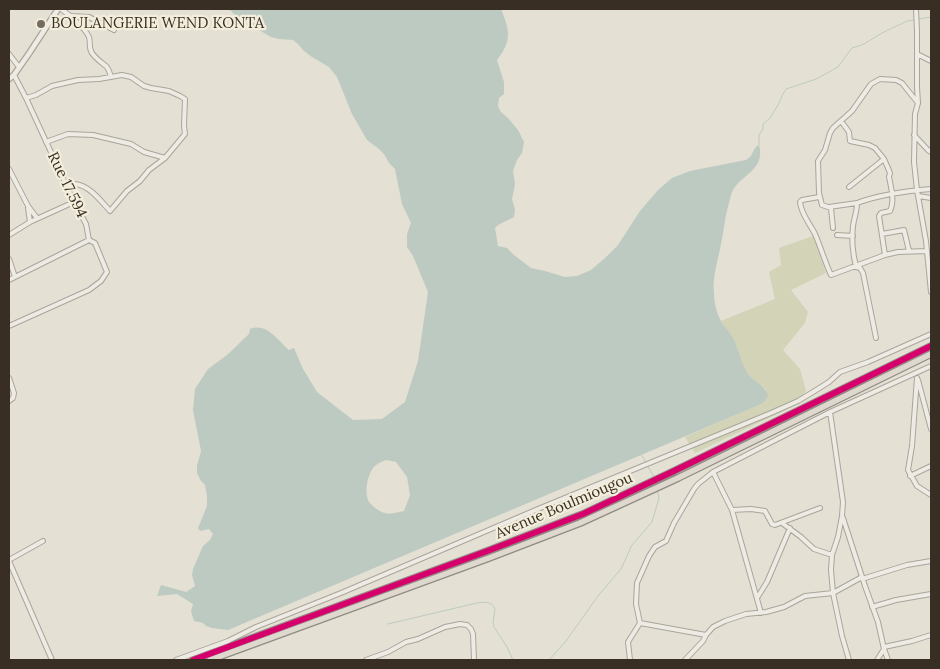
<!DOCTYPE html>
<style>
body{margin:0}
#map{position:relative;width:940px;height:669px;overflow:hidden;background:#e4e0d3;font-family:Lora,serif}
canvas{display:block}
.frame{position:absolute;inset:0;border:10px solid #392e23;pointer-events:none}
</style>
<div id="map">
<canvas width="940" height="669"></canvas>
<div class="frame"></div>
</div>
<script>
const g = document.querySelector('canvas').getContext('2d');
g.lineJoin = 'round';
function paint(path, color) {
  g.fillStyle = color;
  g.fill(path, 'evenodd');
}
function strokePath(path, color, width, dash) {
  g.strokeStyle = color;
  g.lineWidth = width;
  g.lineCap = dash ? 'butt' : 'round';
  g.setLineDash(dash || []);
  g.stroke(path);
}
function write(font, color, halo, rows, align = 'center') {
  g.font = font + ' Lora,serif';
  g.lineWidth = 4.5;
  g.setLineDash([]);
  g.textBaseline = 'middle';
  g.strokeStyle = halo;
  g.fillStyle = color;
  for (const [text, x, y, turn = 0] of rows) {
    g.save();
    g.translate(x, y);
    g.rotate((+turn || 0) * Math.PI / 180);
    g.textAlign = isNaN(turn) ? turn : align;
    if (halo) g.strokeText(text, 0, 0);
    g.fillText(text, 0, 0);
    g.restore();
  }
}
const green = new Path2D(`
 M813 236 826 273 791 290 808 312 805 323 783 350 800 369 806 391 794 406 695 453 685 437 763 403 766 389 751 378 745 370 733 339 721 321 775 299 769 272 781 265 779 248Z`);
const water = new Path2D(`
 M227 9H501C510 31 512 41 497 60L504 82V94L499 98 498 106 501 112 508 118 518 130 524 142 522 153 517 160 513 171 515 184 512 199 515 210 514 217 498 225 495 228 498 246 507 248 514 255 531 268 545 271 565 277 577 276 591 270 605 258 618 245 640 211 658 190 672 178 690 171 746 160C754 156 752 148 759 145 766 170 741 174 732 192 731 195 730 199 729 203 725 216 724 230 721 244 718 261 712 277 714 293 714 303 717 314 722 323 726 328 730 333 733 338 739 350 741 363 748 374 755 383 765 384 768 396L763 403 752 408 228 630 212 628 206 626 203 623 194 621 191 611 193 604 177 594 157 596 161 585 186 592 195 586 192 575 193 569 203 546 210 540 213 534 209 529 200 531 198 528 207 506V496L205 485 201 481 197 473V466L201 451 193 410 195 389 208 369 227 355 249 334 250 329C266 322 278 340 289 350L294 348 303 369 317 392 353 420 382 419 405 402 418 361 428 292 413 256 407 247V234L411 223 402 204 395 169 389 163 384 154 379 149 367 140 352 114 337 77 329 67 312 57 304 51 298 44 293 40 279 39 271 37 237 17 231 11ZM386 460 396 462 407 477 410 495 404 511C399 512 390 515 385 513 380 512 372 506 369 502 364 493 367 476 373 468 376 464 381 462 386 460Z`);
const stream = new Path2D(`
 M919 19 931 17
 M759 145V135L763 129V124L770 118 778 105 783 94 786 89 816 79 838 67 852 48 862 45 882 33 907 21 915 20
 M641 454 654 477
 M388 624 477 603C484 602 492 601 495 609L493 622 494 627 507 647 513 660
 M549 660 566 641 598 596 621 569 632 545 652 522 659 498 657 490`);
const minor = new Path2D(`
 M61 9C70 15 85 28 89 37 91 43 88 47 92 53 96 59 101 62 106 66 109 69 110 74 111 77
 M916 9 917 31V87L918 103 915 114 914 162 917 190 926 241 931 292
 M71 16 89 17 114 30
 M9 54 19 67
 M917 54 931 61
 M26 98 36 95 52 86 78 80 99 79 122 75 131 77 144 86 151 88 169 91 180 96 185 99 184 126 185 134 165 158 149 170 140 181 127 191 110 211C101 201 89 185 75 184 73 184 68 186 67 186
 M841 121 849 132 850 141 869 145 875 148 884 159 849 187
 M914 135 928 150 931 152
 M46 142 68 134 93 135 131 144 144 152 165 158
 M884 159 888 168 890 173 889 177C891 187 895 201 890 211L881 213 879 216 885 255
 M9 169 28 206 37 218
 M918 196 931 198
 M819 197 802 200 800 202C801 214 810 224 815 234 821 248 825 262 831 275L885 255 898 252 927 251
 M829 207 857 203
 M28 208 30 222
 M833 228 831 208 822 205 819 193 818 161 825 150 830 133 833 128 852 111 871 84 880 79 896 80 902 83 918 103
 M882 234 904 230 909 251
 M9 235 30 222 74 202
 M837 235 853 236
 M9 259 15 277
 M9 280 89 240
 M9 326 89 290 101 281 107 272 95 243 89 240 86 224 74 202 26 98 14 75
 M876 338 863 273 860 268 856 267C853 254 851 240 853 226 854 218 857 212 857 203 881 194 906 191 931 189
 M9 378 14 393 13 398 9 401
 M917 378 912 446 908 470 917 486 931 495
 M918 380 931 429
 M713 472 732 510 761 613
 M910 476 931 466
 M732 510 751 509 765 511 772 524 775 525 820 508
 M843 518 865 586 878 622 884 649 888 660
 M782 523 801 537 814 549 832 555
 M9 560 43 541
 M9 561 52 660
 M862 579 907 565 931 561
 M757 598 767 582 790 528
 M872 607 896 600 931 594
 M640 623 706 635 713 627 725 621 746 614 766 612 784 607 805 596 833 593 862 577
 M884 647 912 641 931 635
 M176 660 228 641 256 627 341 593 538 509 771 413 798 401 813 392 829 382 840 372 868 362 931 334
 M366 660 388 652 406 642 418 639 445 627 460 624 467 625 471 629 473 634 474 660
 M630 660 628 642 640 623 636 604 637 583 649 556 655 547 666 541 674 523 694 489 698 484 713 472 830 412
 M685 660 703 641 706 635
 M849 660 842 636 833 593 831 570 832 555 838 537 842 516 843 502 830 412 931 366
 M877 660 884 649`);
const tertiary = new Path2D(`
 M9 79 14 75 30 52 58 9`);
const trunk = new Path2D(`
 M193 660 490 550 583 514 674 471 931 346
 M210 660 489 558 580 523 678 478 931 354`);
const cycleway = new Path2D(`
 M193 660 490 550 583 514 674 471 931 346`);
const markers = [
 [41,24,5,"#756c61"]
];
const poiNames = [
 ["BOULANGERIE WEND KONTA",51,24]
];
const streetNames = [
 ["Rue 17.594",67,185,64],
 ["Avenue Boulmiougou",564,506,-23]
];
paint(green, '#d2d3b7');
paint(water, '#bdcac2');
strokePath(stream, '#bdcac2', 1);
strokePath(minor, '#aaa59b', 6);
strokePath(tertiary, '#aaa59b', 7);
strokePath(trunk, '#908b82', 8);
strokePath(minor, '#edebe4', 4);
strokePath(tertiary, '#edebe4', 4.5);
strokePath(trunk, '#ded8ce', 5.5);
strokePath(cycleway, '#d6006c', 6);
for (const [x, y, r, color] of markers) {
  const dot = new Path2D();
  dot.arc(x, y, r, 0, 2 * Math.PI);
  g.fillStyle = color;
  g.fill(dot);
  strokePath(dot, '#f3eddb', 2);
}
write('15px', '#392e23', '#f3eddb', poiNames, 'left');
write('15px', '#392e23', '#f3eddb', streetNames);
</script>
